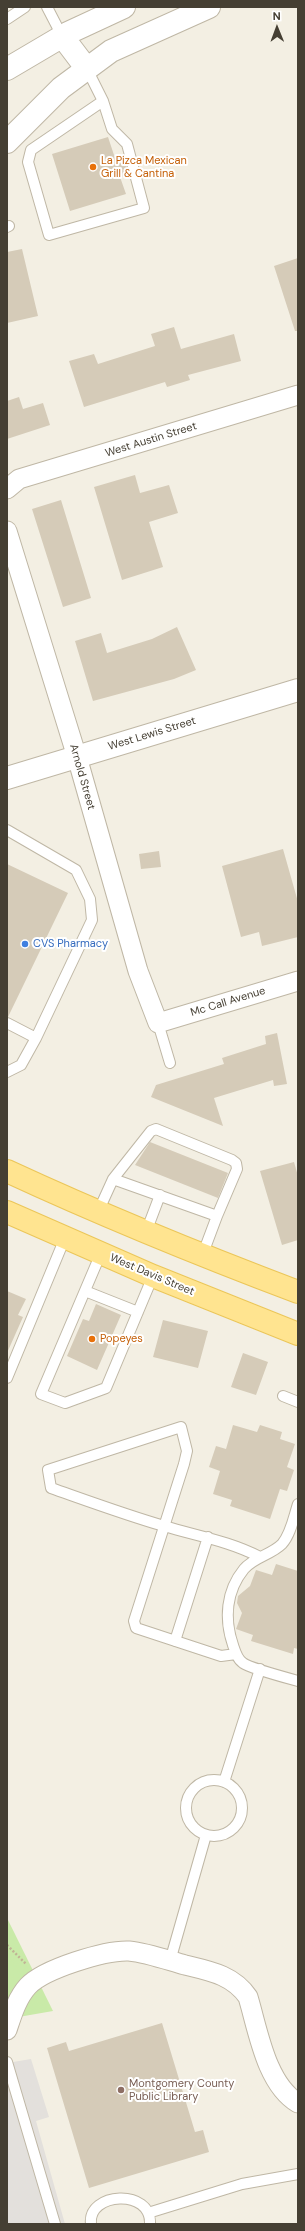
<!DOCTYPE html>
<style>
body{margin:0}
#map{position:relative;width:305px;height:2231px;overflow:hidden;background:#f3efe3;font-family:"DM Sans",sans-serif}
canvas{display:block}
.frame{position:absolute;inset:0;border:8px solid #453f33;pointer-events:none}
.north{position:absolute;left:257px;top:8px;width:40px;height:40px;-webkit-text-stroke:3px #fff;paint-order:stroke;rotate:359deg;font-size:11px;font-weight:700;line-height:16px;text-align:center;color:#453f33}
.north::after{content:'';display:block;margin:auto;width:14px;height:18px;background:#453f33;clip-path:polygon(50% 0,100% 100%,50% 72%,0 100%)}
</style>
<div id="map">
<canvas width="305" height="2231"></canvas>
<div class="frame"></div>
<div class="north">N</div>
</div>
<script>
const context = document.querySelector('canvas').getContext('2d');
context.lineJoin = 'round';
function paint(path, color) { context.fillStyle = color; context.fill(path, 'evenodd'); }
function stroke(path, color, width, dash) { context.strokeStyle = color; context.lineWidth = width; context.lineCap = dash ? 'butt' : 'round'; context.setLineDash(dash || []); context.stroke(path); }
function drawText(font, color, halo, rows, align = 'center') {
  context.font = font + ' "DM Sans",sans-serif'; context.lineWidth = 4; context.setLineDash([]); context.textBaseline = 'middle'; context.strokeStyle = halo; context.fillStyle = color; for (const [text, x, y, turn = 0] of rows) {
    context.save(); context.translate(x, y); context.rotate((+turn || 0) * Math.PI / 180); context.textAlign = isNaN(turn) ? turn : align; if (halo) context.strokeText(text, 0, 0); context.fillText(text, 0, 0); context.restore();
  }
}
paint(new Path2D(`
 M7,1918l46,93 -46,8z`), '#c9eaa8');
paint(new Path2D(`
 M31,2059l18,58 -13,4 29,103h-58v-161z`), '#e3e0dc');
paint(new Path2D(`
 M108,137l8,24 8,-3 5,17 -9,2 6,17 -56,17 -18,-57z
 M22,249l16,67 -31,7v-71z
 M298,258v73h-3l-21,-65z
 M174,327l7,22 53,-15 7,27 -53,14 2,5 -23,7 -2,-5 -81,25 -15,-46 25,-7 4,10 57,-18 -4,-12z
 M19,397l4,12 20,-6 7,22 -43,14v-38z
 M135,475l5,18 29,-8 9,28 -29,9 14,45 -41,13 -28,-93z
 M61,500l30,98 -28,9 -31,-98z
 M177,627l19,43 -22,9 -81,22 -18,-60 26,-8 6,20 45,-14z
 M283,849l15,53v35l-36,9 -3,-14 -18,5 -19,-71z
 M159,851l2,16 -20,2 -2,-15z
 M7,864l61,29 -60,124h-1z
 M277,1033l10,51 -13,2 -1,-6 -59,18 9,28 -72,-29 5,-12 68,-21 -2,-6 44,-14 -1,-8z
 M150,1142l78,31 -10,25 -83,-33z
 M294,1162l4,14v64l-16,5 -22,-74z
 M7,1291l19,8 -8,16 5,2 -16,36z
 M96,1304l25,11 -24,55 -30,-14 16,-37 6,2z
 M163,1320l45,11 -10,37 -45,-11z
 M243,1353l25,9 -12,33 -25,-8z
 M233,1425l24,7 3,-7 22,7 -2,7 15,5 -8,23 7,3 -7,21 -7,-2 -10,30 -40,-13 2,-6 -19,-6 7,-23 -11,-4 7,-21 10,3z
 M276,1564l22,7v78l-4,-1 -1,6 -42,-13 2,-6 -17,-6 6,-16 -5,-10 1,-7 12,-10 6,-16 16,5z
 M162,2023l33,109 8,-2 6,22 -120,36 -42,-140 19,-6 3,9z`), '#d5cbb8');
const service = new Path2D(`
 M47,7l15,29
 M7,19l18,-12
 M87,69l16,32 9,28 15,15 17,64 -95,27 -21,-73 3,-12 72,-49
 M7,227l2,-1
 M7,830l69,40 14,29 2,21 -56,118
 M7,1023l29,15 -15,27 -14,7
 M158,1023l12,40
 M113,1179l104,37
 M98,1212l15,-33 38,-48 5,-2 76,31 4,3 1,6 -20,47 -15,40
 M146,1232l14,-37
 M101,1253l-60,141 24,9 41,-15 47,-112
 M85,1291l53,21
 M7,1378l58,-140
 M283,1396l15,6
 M298,1504c-4,12 -7,30 -16,40 -11,11 -28,13 -38,25 -18,22 -20,50 -11,76 2,6 4,14 10,18 7,5 44,15 55,18
 M175,1641l33,-104
 M236,1654l-15,2 -85,-28 -2,-7 50,-157 3,-13 -6,-24 -133,43 3,18c37,13 75,27 113,38 33,10 65,15 96,31
 M186 1808a28 28 0 1 1 56 0a28 28 0 1 1-56 0Z
 M224,1782l36,-113
 M170,1961l36,-126
 M7,2062l48,162
 M148,2213l94,-29 56,-10
 M91,2224c-4,-32 61,-36 59,0`);
const minor = new Path2D(`
 M7,489l12,-10 279,-84
 M7,531l70,226 61,214 20,52 140,-42
 M7,2030c5,-15 10,-32 21,-44 16,-17 77,-36 101,-35 19,2 38,9 56,14 25,6 48,10 63,32 10,33 18,87 50,106`);
const tertiary = new Path2D(`
 M62,36l25,33
 M7,69l61,-36 56,-26
 M7,142l54,-54 50,-37 98,-44
 M7,778l291,-88`);
const primary = new Path2D(`
 M7,1171c95,44 193,84 291,121
 M7,1212l146,64 145,58`);
stroke(service, '#bfb7a5', 12);
stroke(minor, '#bfb7a5', 21);
stroke(tertiary, '#bfb7a5', 24);
stroke(primary, '#ebc659', 24);
stroke(new Path2D(`
 M7,1945l19,19`), '#c1b495', 2.5, [2, 2]);
stroke(service, '#fff', 10);
stroke(minor, '#fff', 19);
stroke(tertiary, '#fff', 22);
stroke(primary, '#ffe490', 22);
for (const [x, y, r, color] of [
 [93,167,4,"#e8710a"],
 [25,944,4,"#3f7fe0"],
 [92,1339,4,"#e8710a"],
 [121,2090,4,"#8d6e63"]
]) { const dot = new Path2D(); dot.arc(x, y, r, 0, 2 * Math.PI); context.fillStyle = color; context.fill(dot); stroke(dot, '#fff', 1.5); }
drawText('11px', '#c56008', '#fff', [
 ["La Pizca Mexican",101,161],
 ["Grill & Cantina",101,174],
 ["Popeyes",100,1339]
], 'left');
drawText('11px', '#453f33', '#fff', [
 ["West Austin Street",151,440,-17],
 ["West Lewis Street",152,734,-17],
 ["Arnold Street",82,777,74],
 ["Mc Call Avenue",228,1002,-17],
 ["West Davis Street",152,1275,23]
]);
drawText('11px', '#366cbe', '#fff', [
 ["CVS Pharmacy",33,944]
], 'left');
drawText('11px', '#785e54', '#fff', [
 ["Montgomery County",129,2084],
 ["Public Library",129,2097]
], 'left');
</script>
